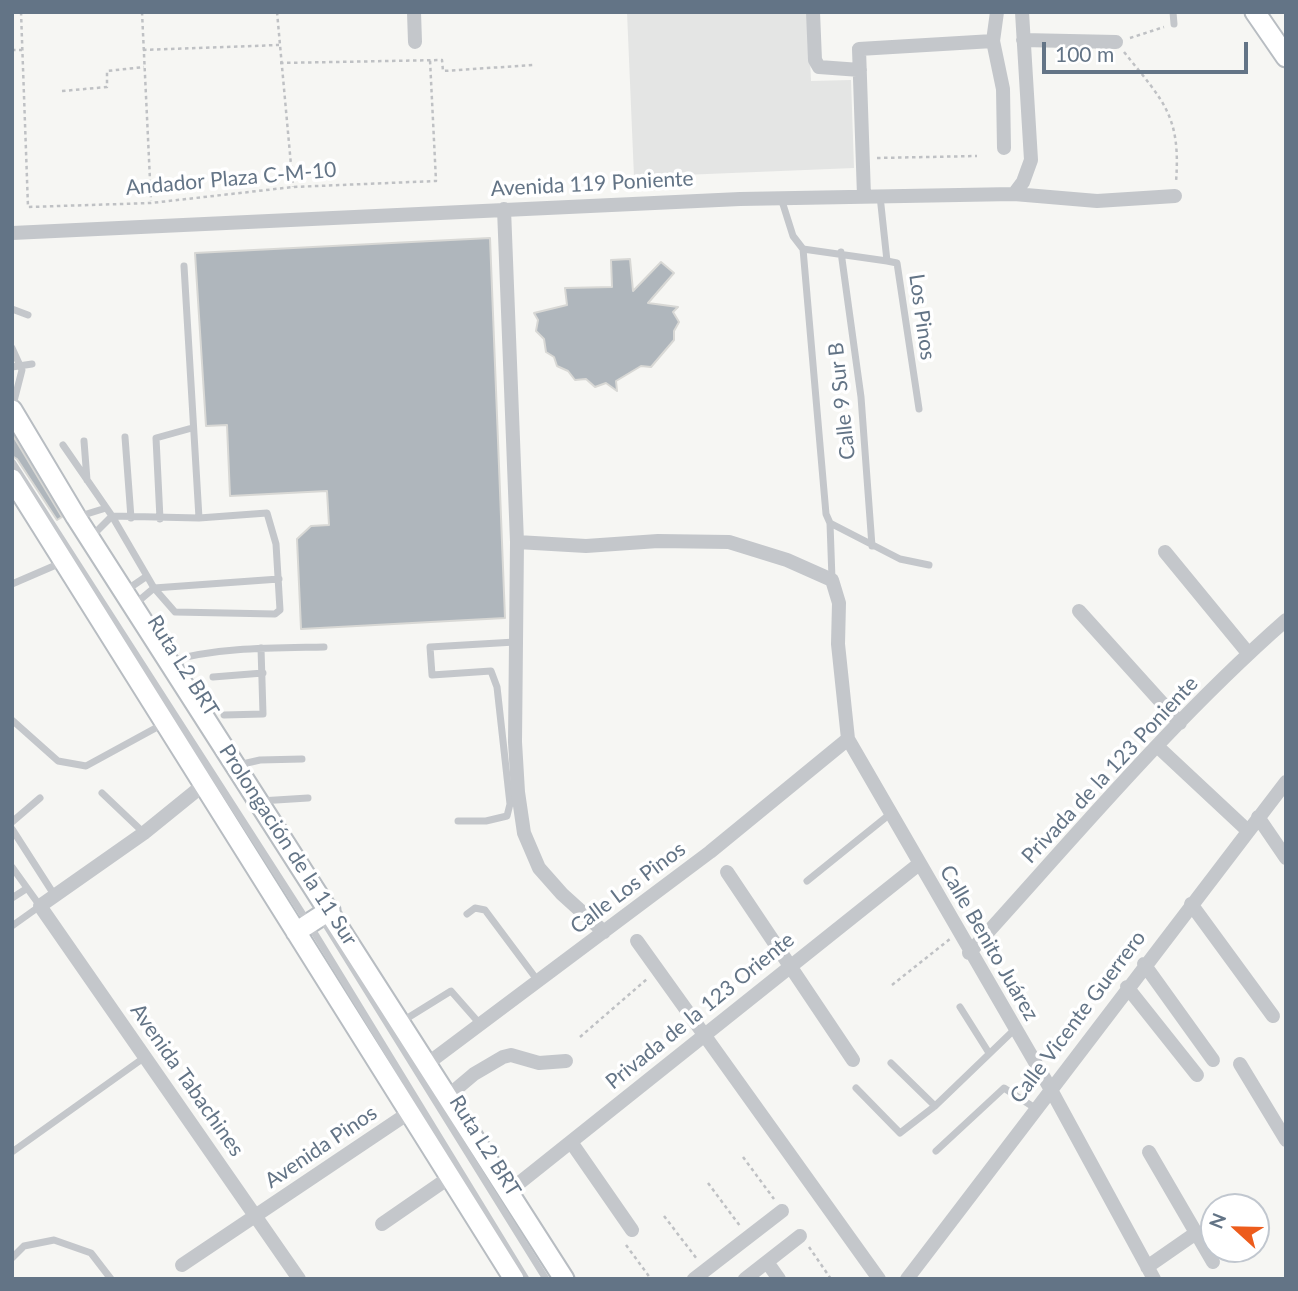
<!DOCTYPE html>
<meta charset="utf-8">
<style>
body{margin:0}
#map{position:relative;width:1298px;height:1291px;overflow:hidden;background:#f6f6f3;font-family:Lato,sans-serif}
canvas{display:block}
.frame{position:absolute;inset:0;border:14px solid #637486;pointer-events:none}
.north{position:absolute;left:1200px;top:1193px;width:70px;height:70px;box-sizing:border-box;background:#fff;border:2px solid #c1c7cf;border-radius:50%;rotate:292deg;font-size:19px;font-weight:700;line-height:28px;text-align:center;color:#637486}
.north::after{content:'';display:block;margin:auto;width:24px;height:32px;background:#ed5c1c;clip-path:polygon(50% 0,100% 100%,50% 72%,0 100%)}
.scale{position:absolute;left:1042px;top:42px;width:206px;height:32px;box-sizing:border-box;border:4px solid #637486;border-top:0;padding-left:9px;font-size:21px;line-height:24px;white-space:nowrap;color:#637486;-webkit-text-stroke:5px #fff;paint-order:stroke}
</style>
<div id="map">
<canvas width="1298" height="1291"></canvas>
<div class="frame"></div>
<div class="north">N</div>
<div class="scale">100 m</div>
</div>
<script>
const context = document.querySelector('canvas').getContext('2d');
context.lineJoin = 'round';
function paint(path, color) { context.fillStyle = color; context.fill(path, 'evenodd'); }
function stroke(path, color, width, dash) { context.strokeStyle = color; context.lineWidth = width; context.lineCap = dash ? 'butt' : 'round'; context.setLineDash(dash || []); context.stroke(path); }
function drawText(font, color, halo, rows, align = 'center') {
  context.font = font + ' Lato,sans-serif'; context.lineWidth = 7; context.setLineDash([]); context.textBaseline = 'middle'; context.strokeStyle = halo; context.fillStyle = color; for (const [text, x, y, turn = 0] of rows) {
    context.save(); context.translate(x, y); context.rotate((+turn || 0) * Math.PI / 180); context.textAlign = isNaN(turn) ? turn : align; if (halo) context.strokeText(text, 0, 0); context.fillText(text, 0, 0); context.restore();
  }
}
paint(new Path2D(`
 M627,12h181l3,69 40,-1 3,88 -220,9z`), '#e4e5e4');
const building = new Path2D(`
 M490,238l15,380 -204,11 -4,-90 14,-13 18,-1 -2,-34 -97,5 -3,-71 -21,1 -11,-173z
 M630,259l3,32 28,-29 13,11 -26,30 30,4 -5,5 6,10 -5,9v9l-23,27 -10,-1 -25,15 1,10 -11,-8 -11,4 -9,-8 -11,1 -7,-9 -11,-5 -3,-9 -8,-5 -2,-13 -8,-8 2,-11 -4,-7 33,-8 -2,-17 47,-1 -1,-27z
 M12,434l50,83 -5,3 -40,-61 -5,-3z`);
paint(building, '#afb6bc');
stroke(building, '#d8d8d5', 2);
const secondary = new Path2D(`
 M1255,12l31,45
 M12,410l64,107 488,762
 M12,479l502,800
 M296,932l34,-22`);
stroke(secondary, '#b8bdc2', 23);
stroke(new Path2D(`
 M21,12l7,195 123,-4 142,-16 143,-6 -6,-121
 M142,12l9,189
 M277,12l16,175
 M1130,38l34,-11
 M12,50h10
 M143,50l136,-5
 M1124,52c40,50 57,64 52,130
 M280,63l162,-3 1,11 90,-6
 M62,91l45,-4v-16l37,-4
 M877,158l100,-2
 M892,985l58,-46
 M580,1037l67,-58
 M743,1157l31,42
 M708,1183l32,43
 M664,1216l33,43
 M626,1245l25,34
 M809,1247l22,32`), '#bfc1c4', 2.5, [3.5, 3.5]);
stroke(new Path2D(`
 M1173,12l1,12
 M880,196l7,65 10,2 22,146
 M781,198l12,38 10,13 84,12
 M803,249l23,265 4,9 2,56
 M841,252l20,145 11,149
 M184,266l15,252
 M12,309l16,6
 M12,348l10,22 -10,39
 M12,367l20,-3
 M125,437l6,81
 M84,441l3,39
 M63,445l49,71 87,2 68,-5 9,31 4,66 -5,4 -100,-2 -21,-24 -42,-72 -20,20
 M12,462l297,462 217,355
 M77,517l29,-9
 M160,519l-4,-81 36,-10
 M830,523l70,36 29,6
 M12,584l51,-22
 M125,591l22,-15
 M135,604l19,-16 125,-9
 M170,661c50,-14 103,-13 154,-14
 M213,677l50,-4
 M224,715l39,-1 -2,-66
 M12,720l46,41 28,5 77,-42
 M238,765l22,-5 42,-1
 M102,793l42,40
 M260,801l48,-3
 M458,821h28l21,-5 3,-12 -13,-117 -6,-16 -59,4 -2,-28 85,-5
 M12,822l28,-24
 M12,829l43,67
 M12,867l28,39 -28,20
 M807,881l83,-67
 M12,898l14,-9
 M467,914l8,-6 10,2 53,71
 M321,917l225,362
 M960,1007l29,46
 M401,1022l50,-31 29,33
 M891,1063l44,43
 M856,1088l44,45 35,-27 79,-76
 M936,1151l68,-63 31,20
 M12,1152l133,-95
 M12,1258l12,-12 30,-6 37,13 20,26`), '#c4c7cb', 7);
stroke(new Path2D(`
 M414,12l1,30
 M813,12l2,48 4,7 41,3
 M997,12l-4,29 10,48 1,59
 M1023,40l93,2
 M1014,194l9,-12 8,-22 -9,-148
 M864,196l-5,-147 134,-8
 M504,209l13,333 -2,200 3,50 6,41 15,35 23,26 42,38
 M12,233l728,-34 274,-5 83,7 78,-5
 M517,542l69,4 72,-5 71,1 58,18 45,20 7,23 -1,41 10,95 202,349 104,191
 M1165,552l83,101
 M1079,611l101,112
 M1157,746l91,85
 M202,786l-58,47 -104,73 259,373
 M1258,817l28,41
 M727,872l126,188
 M1191,904l82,112
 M637,941l242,338
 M969,953c103,-113 202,-232 317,-333
 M1144,964l69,96
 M1127,987l70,88
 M427,1064l283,-212 138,-113
 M1240,1064l46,76
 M448,1096l26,-22 29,-17 8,-2 28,8 27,-2
 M571,1142l61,88
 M1149,1152l64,110
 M508,1192l411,-328
 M382,1224l68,-47
 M767,1262l12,17
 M182,1265l228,-153
 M1147,1267l49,-34
 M694,1279l88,-68
 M745,1279l55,-43
 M907,1279l379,-497`), '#c4c7cb', 14);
stroke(secondary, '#fff', 19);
drawText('21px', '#637486', '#fff', [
 ["Andador Plaza C-M-10",231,179,-5],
 ["Avenida 119 Poniente",592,184,-3],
 ["Los Pinos",922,317,82],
 ["Calle 9 Sur B",842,401,-96],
 ["Ruta L2 BRT",183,666,58],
 ["Privada de la 123 Poniente",1110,770,-47],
 ["Prolongación de la 11 Sur",288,845,57],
 ["Calle Los Pinos",628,888,-37],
 ["Calle Benito Juárez",989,943,60],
 ["Privada de la 123 Oriente",700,1011,-39],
 ["Calle Vicente Guerrero",1078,1017,-53],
 ["Avenida Tabachines",187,1080,55],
 ["Ruta L2 BRT",485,1146,58],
 ["Avenida Pinos",321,1147,-34]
]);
</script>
